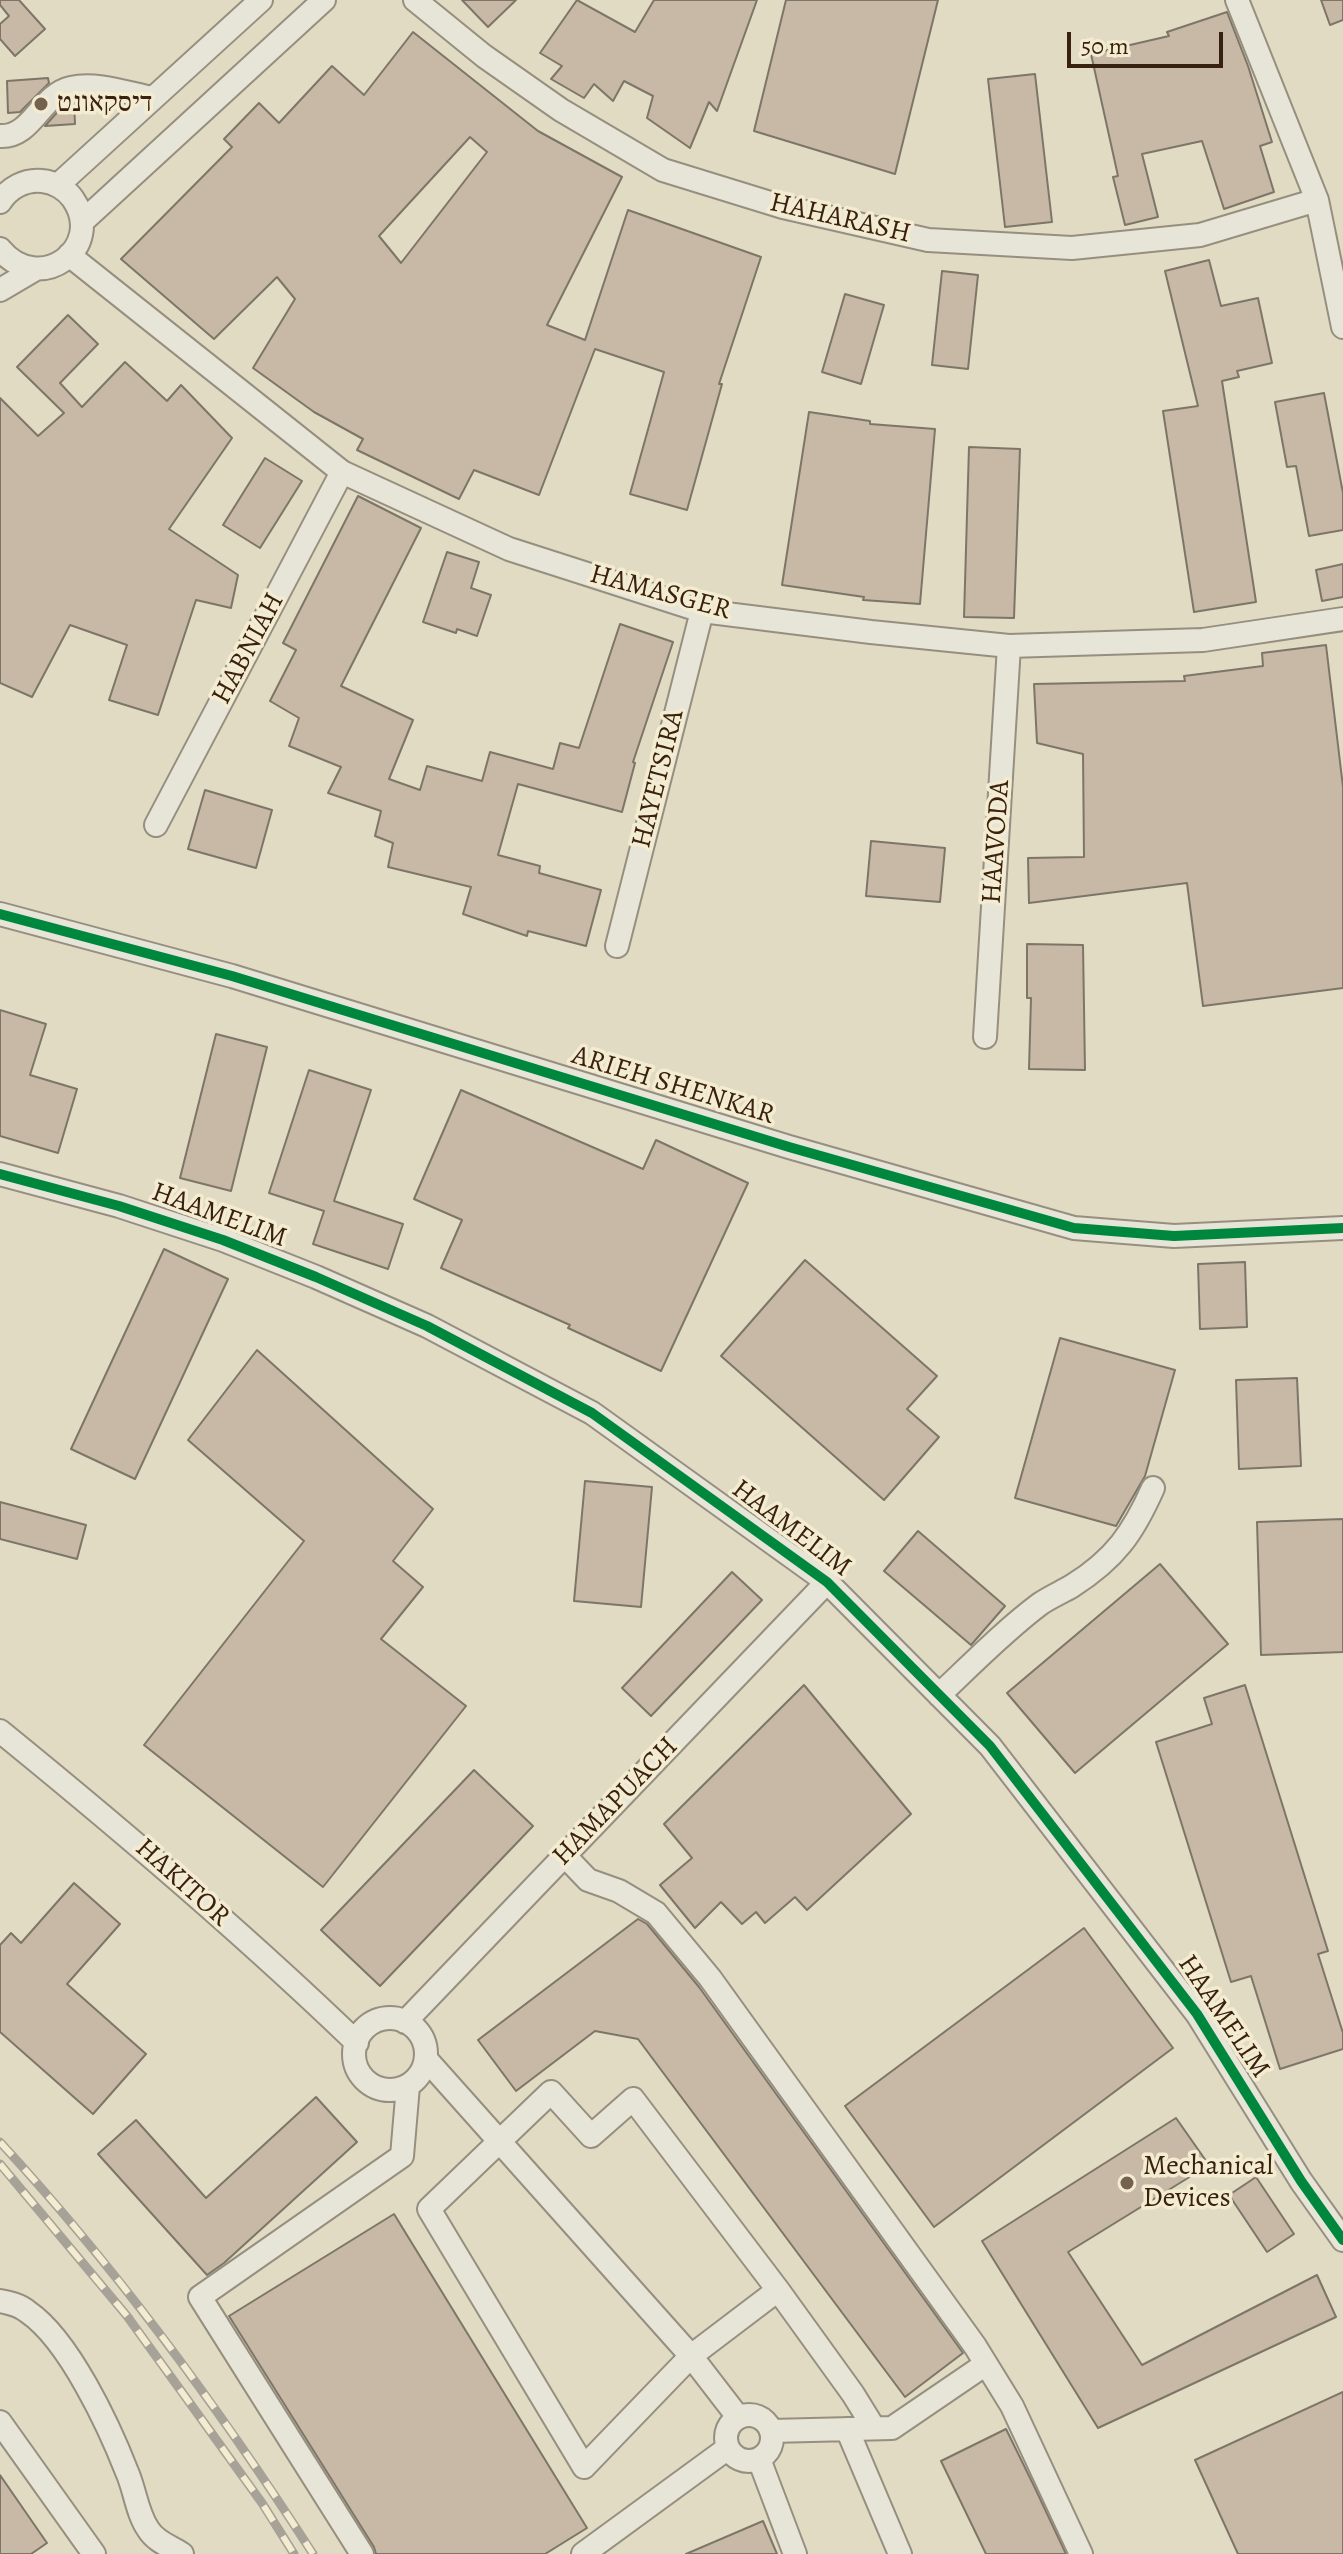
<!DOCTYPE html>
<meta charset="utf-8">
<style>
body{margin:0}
#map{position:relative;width:1343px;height:2554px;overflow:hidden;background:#e1dbc3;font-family:Alegreya,serif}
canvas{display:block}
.scale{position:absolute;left:1067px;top:32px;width:156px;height:36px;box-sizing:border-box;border:4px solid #392111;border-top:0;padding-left:10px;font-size:24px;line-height:28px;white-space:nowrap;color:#392111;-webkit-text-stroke:6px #f4ecd0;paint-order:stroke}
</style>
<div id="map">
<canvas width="1343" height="2554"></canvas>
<div class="scale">50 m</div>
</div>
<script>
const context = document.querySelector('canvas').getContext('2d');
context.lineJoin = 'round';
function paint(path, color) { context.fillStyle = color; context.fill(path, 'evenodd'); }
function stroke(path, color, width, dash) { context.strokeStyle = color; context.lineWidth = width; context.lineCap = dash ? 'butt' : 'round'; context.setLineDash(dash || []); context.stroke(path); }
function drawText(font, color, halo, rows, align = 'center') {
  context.font = font + ' Alegreya,"Frank Ruhl Libre",serif'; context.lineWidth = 7; context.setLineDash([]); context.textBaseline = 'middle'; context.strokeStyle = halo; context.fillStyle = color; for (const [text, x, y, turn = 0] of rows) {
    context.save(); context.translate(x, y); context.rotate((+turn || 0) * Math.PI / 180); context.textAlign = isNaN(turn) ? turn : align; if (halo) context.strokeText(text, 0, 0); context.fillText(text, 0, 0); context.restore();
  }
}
const building = new Path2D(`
 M0,0h19l26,29 -30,27 -15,-17v-15l9,-8 -9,-11z
 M462,0h54l-28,27z
 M577,0l58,32 19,-32h103l-40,111 -8,-9 -19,46 -43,-30 6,-22 -29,-15 -11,20 -19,-17 -10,14 -33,-19 11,-13 -22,-13z
 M786,0h152l-43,174 -141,-43z
 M1321,0h22v20l-13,5z
 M1227,12l21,54 24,76 -12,4 14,46 -50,17 -22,-68 -60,13 16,63 -33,8 -12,-48 5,-1 -27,-122 78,-18 -2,-4z
 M413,32l125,99 84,46 -75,148 38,15 43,-130 133,47 -42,127h3l-35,126 -57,-16 34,-122 -69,-23 -56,146 -65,-25 -15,29 -102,-49 6,-11 -49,-27 -61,-44 42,-69 -18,-22 -63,62 -93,-80 111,-112 -8,-8 35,-36 20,20 53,-57 32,29zM470,137l17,15 -86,111 -22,-27z
 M1035,74l17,148 -47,5 -17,-148z
 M48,78l1,5 -29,29 -12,1 -1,-32z
 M74,102l1,22 -30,2 15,-17z
 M1209,260l12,46 37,-8 14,65 -35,8 2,6 -17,4 34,221 -62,10 -31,-201 35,-5 -33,-135z
 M942,271l36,4 -10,94 -36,-4z
 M845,294l39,11 -23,79 -39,-12z
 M68,315l30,29 -38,39 22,24 43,-45 42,39 14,-16 51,53 -63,91 69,46 -7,33 -35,-8 -38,115 -49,-15 18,-55 -57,-20 -38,72 -32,-14v-285l38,38 26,-23 -47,-46z
 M1324,393l19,100v37l-34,6 -13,-70 -9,1 -12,-65z
 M809,412l61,9v3l65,5 -15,175 -57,-4 1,-3 -82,-12z
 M969,447l51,2 -6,169 -50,-1z
 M265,458l37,23 -42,67 -37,-23z
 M358,496l63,32 -80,158 72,34 -24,59 31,11 7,-24 55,15 8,-29 63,17 7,-26 19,5 41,-124 53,18 -40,120 2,1 -13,49 -104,-28 -20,71 42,11 -1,7 62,17 -15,56 -58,-15 -1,5 -64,-22 8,-27 -83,-20 5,-24 -18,-7 6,-25 -53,-18 13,-26 -52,-21 10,-28 -29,-17 26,-51 -13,-7z
 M447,552l32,10 -8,26 20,7 -14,41 -20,-7 -1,4 -33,-11z
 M1343,564v33l-21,4 -6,-31z
 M1326,645l17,142v201l-140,18 -16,-123 -158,20 -1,-45 56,-1 -1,-103 -46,-11 -3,-59 151,-3 -1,-5 79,-10 -1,-13z
 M205,790l67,20 -16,58 -68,-19z
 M871,841l74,7 -5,54 -74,-6z
 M1027,944l56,1 2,125 -56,-1 2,-71h-4z
 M0,1010l46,14 -16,51 47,14 -19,64 -58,-17z
 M216,1034l51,13 -36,144 -51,-13z
 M309,1070l62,20 -37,111 69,23 -15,45 -75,-25 11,-33 -55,-18z
 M461,1090l182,79 13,-29 92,43 -87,188 -93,-43 2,-3 -129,-57 21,-48 -48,-21z
 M164,1249l64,30 -93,200 -64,-30z
 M805,1260l132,116 -30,33 32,28 -55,63 -163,-144z
 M1245,1262l2,65 -47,2 -2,-65z
 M1060,1338l115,32 -30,106 -29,50 -101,-28z
 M257,1350l176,159 -40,52 30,26 -42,52 85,67 -143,181 -179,-142 160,-204 -116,-101z
 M1297,1378l4,88 -62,3 -3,-89z
 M585,1481l67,6 -11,120 -67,-6z
 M0,1502l86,23 -9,34 -77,-20z
 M1343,1519v133l-82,3 -4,-133z
 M918,1531l87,75 -34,39 -87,-74z
 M1160,1564l68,80 -153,129 -68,-80z
 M732,1572l30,28 -111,116 -29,-28z
 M804,1685l107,129 -104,96 -12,-13 -30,26 -9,-11 -14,12 -21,-22 -26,26 -35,-43 32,-27 -28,-34z
 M1245,1685l83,266 -10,3 25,79v16l-63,20 -29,-93 -20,6 -75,-240 56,-18 -8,-26z
 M474,1770l59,56 -153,160 -59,-56z
 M74,1883l46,41 -53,60 79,70 -53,60 -93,-82v-87l11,-12 10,10z
 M638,1919l9,5 52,63 264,366 -58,44 -267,-358 -43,-8 -79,60 -38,-51z
 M1084,1928l89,120 -239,179 -89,-121z
 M316,2097l41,45 -133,121 -17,12 -109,-121 38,-34 70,78z
 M1176,2118l33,47 -141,87 74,113 175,-90 19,42 -238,111 -116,-187z
 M1256,2177l38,57 -27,18 -38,-57z
 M394,2214l193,314 -42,26h-169l-2,-7 -145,-231z
 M1343,2392v162h-105l-43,-94z
 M1006,2429l28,57 32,68h-80l-45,-93z
 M0,2475l47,68 -16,11h-31z
 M763,2521l14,33h-91z`);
paint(building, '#c8b8a6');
stroke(building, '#7d7668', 2);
const minor = new Path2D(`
 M415,0l69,56 77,54 102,60 120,37 145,33 144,8 128,-13 117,-35
 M1237,0l80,200 26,127
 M0,136c32,2 40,-41 71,-48 25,-6 56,5 81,10
 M58,185l203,-185
 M0,202c9,-14 25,-23 42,-21 12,1 24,8 31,18 33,48 -33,98 -73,50
 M82,222l242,-222
 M69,255l273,217 167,77 193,62 169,21 138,14 194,-6 140,-21
 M0,290l34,-20
 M156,825l186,-353
 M0,914l232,62 557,171 285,81 100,8 169,-8
 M617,946l85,-335
 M985,1037l24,-391
 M0,1174l119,32 104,34 93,37 111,49 165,87 235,169 163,164 207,268 104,167 42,59
 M939,1695c33,-31 65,-64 101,-91 10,-7 22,-12 32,-18 43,-27 61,-53 81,-98
 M0,1731c123,100 243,202 357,312
 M565,1856l23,24 31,11 37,22 54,65 265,368 37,60 69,148
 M354 2054a36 36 0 1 1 72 0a36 36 0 1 1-72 0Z
 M405,2022l422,-440
 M426,2059l265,297 47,61
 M778,2290l-145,-191 -42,37 -40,-44 -122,117 155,258 107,-111 87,-66 75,104 21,34
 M0,2301c10,2 20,4 28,11 41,28 81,114 99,160 8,18 10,41 21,57 8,13 22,17 34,25
 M726 2438a23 23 0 1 1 46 0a23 23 0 1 1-46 0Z
 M0,2422l94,132
 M847,2429l53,125
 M771,2431l121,-3 94,-64
 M759,2459l36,95
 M362,2554l-162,-257 202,-141 6,-70
 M583,2554l145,-106`);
stroke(minor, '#968f7f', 26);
stroke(minor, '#e7e4d8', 22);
const rail = new Path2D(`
 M0,2142c117,127 220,267 313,412
 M0,2164l127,152 135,187 32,51`);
stroke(rail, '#a7a298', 9);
stroke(rail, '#f4ecd0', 6, [18]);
stroke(new Path2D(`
 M0,914l232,62 557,171 285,81 100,8 169,-8
 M0,1174l119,32 104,34 93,37 111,49 165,87 235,169 163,164 207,268 104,167 42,59`), '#00873e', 10);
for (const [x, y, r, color] of [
 [41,104,8,"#74624f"],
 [1127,2183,8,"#74624f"]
]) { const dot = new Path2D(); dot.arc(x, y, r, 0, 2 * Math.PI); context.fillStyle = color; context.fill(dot); stroke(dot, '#f4ecd0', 3); }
drawText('28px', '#392111', '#f4ecd0', [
 ["דיסקאונט",57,104],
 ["Mechanical",1143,2167],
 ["Devices",1143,2199]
], 'left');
drawText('28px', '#392111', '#f4ecd0', [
 ["HAHARASH",840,219,13],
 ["HAMASGER",660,593,15],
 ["HABNIAH",249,649,-62],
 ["HAYETSIRA",659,779,-76],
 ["HAAVODA",997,842,-86],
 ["ARIEH SHENKAR",673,1086,17],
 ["HAAMELIM",219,1216,20],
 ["HAAMELIM",791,1529,37],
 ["HAMAPUACH",616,1802,-46],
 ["HAKITOR",182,1883,42],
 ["HAAMELIM",1223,2017,56]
]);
</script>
